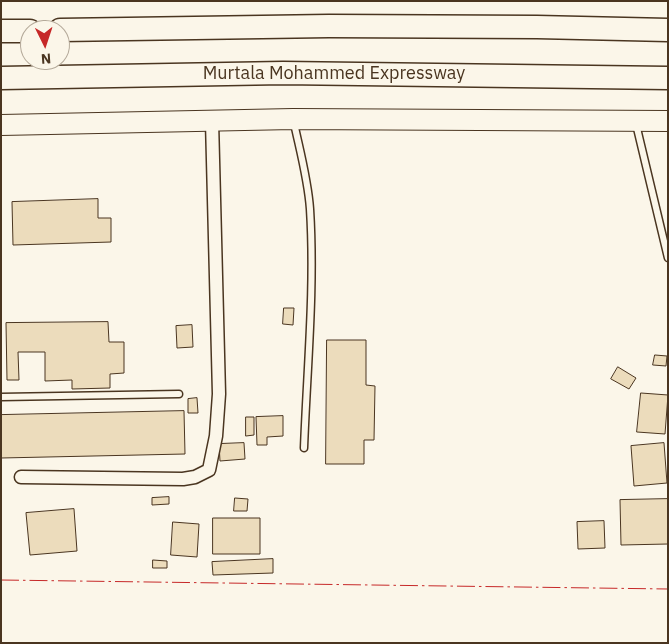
<!DOCTYPE html>
<style>
body{margin:0}
#map{position:relative;width:669px;height:644px;overflow:hidden;background:#fbf6e9;font-family:"IBM Plex Sans",sans-serif}
canvas{display:block}
.frame{position:absolute;inset:0;border:2px solid #4a3520;pointer-events:none}
.north{position:absolute;left:20px;top:20px;width:50px;height:50px;box-sizing:border-box;background:#fbf6e9;border:1px solid #b4a999;border-radius:50%;rotate:176deg;font-size:14px;font-weight:700;line-height:20px;text-align:center;color:#4a3520}
.north::after{content:'';display:block;margin:auto;width:18px;height:22px;background:#c62828;clip-path:polygon(50% 0,100% 100%,50% 72%,0 100%)}
</style>
<div id="map">
<canvas width="669" height="644"></canvas>
<div class="frame"></div>
<div class="north">N</div>
</div>
<script>
const context = document.querySelector('canvas').getContext('2d');
context.lineJoin = 'round';
function paint(path, color) { context.fillStyle = color; context.fill(path, 'evenodd'); }
function stroke(path, color, width, dash) { context.strokeStyle = color; context.lineWidth = width; context.lineCap = dash ? 'butt' : 'round'; context.setLineDash(dash || []); context.stroke(path); }
function drawText(font, color, halo, rows, align = 'center') {
  context.font = font + ' "IBM Plex Sans",sans-serif'; context.lineWidth = 4; context.setLineDash([]); context.textBaseline = 'middle'; context.strokeStyle = halo; context.fillStyle = color; for (const [text, x, y, turn = 0] of rows) {
    context.save(); context.translate(x, y); context.rotate((+turn || 0) * Math.PI / 180); context.textAlign = isNaN(turn) ? turn : align; if (halo) context.strokeText(text, 0, 0); context.fillText(text, 0, 0); context.restore();
  }
}
const building = new Path2D(`
 M98,199v19h13v24l-98,3 -1,-43z
 M284,308h10l-1,17 -10,-1z
 M108,322l1,20h15v31l-14,1v14l-38,1v-9l-27,1v-29h-27l1,28h-12l-1,-57z
 M192,325l1,22 -16,1 -1,-22z
 M327,340h39v45l9,1 -1,54h-10v24h-38z
 M655,355l12,1 -1,10 -13,-1z
 M618,367l18,11 -7,11 -18,-10z
 M641,393l27,2 -3,39 -28,-2z
 M197,398l1,15h-10v-14z
 M184,411l1,43 -184,4v-43z
 M283,416v20l-16,1v8h-10l-1,-28z
 M246,417h8v18l-8,1z
 M244,443l1,16 -25,2 -1,-17z
 M664,443l3,40 -33,3 -3,-40z
 M169,497v7l-17,1v-7z
 M235,498l13,1 -1,12h-13z
 M668,499v45l-47,1 -1,-45z
 M74,509l3,42 -47,4 -4,-42z
 M213,518h47v36h-47z
 M604,521l1,27 -27,1 -1,-27z
 M173,522l26,2 -2,33 -26,-2z
 M273,559v14l-60,2 -1,-13z
 M153,560l14,1v7h-14z`);
paint(building, '#ecdcbc');
stroke(building, '#4a3520', 1);
const service = new Path2D(`
 M294,123c6,28 14,57 16,86 5,79 -3,159 -6,239
 M636,124l32,134
 M1,397l178,-3`);
const minor = new Path2D(`
 M21,477l162,2 12,-2 14,-7 7,-34 3,-42 -7,-273`);
const trunk = new Path2D(`
 M1,125l292,-6 375,2`);
const motorway = new Path2D(`
 M60,30l269,-4 208,1 131,3
 M1,31h29
 M1,78l282,-5 385,5`);
stroke(service, '#4a3520', 9);
stroke(minor, '#4a3520', 15);
stroke(trunk, '#4a3520', 22);
stroke(motorway, '#4a3520', 25);
stroke(service, '#fbf6e9', 6);
stroke(minor, '#fbf6e9', 12);
stroke(trunk, '#fbf6e9', 20);
stroke(motorway, '#fbf6e9', 22);
stroke(new Path2D(`
 M1,580l667,9`), '#c62828', 1, [18, 4, 2.5, 4]);
drawText('18px', '#4a3520', '#fbf6e9', [
 ["Murtala Mohammed Expressway",334,74]
]);
</script>
